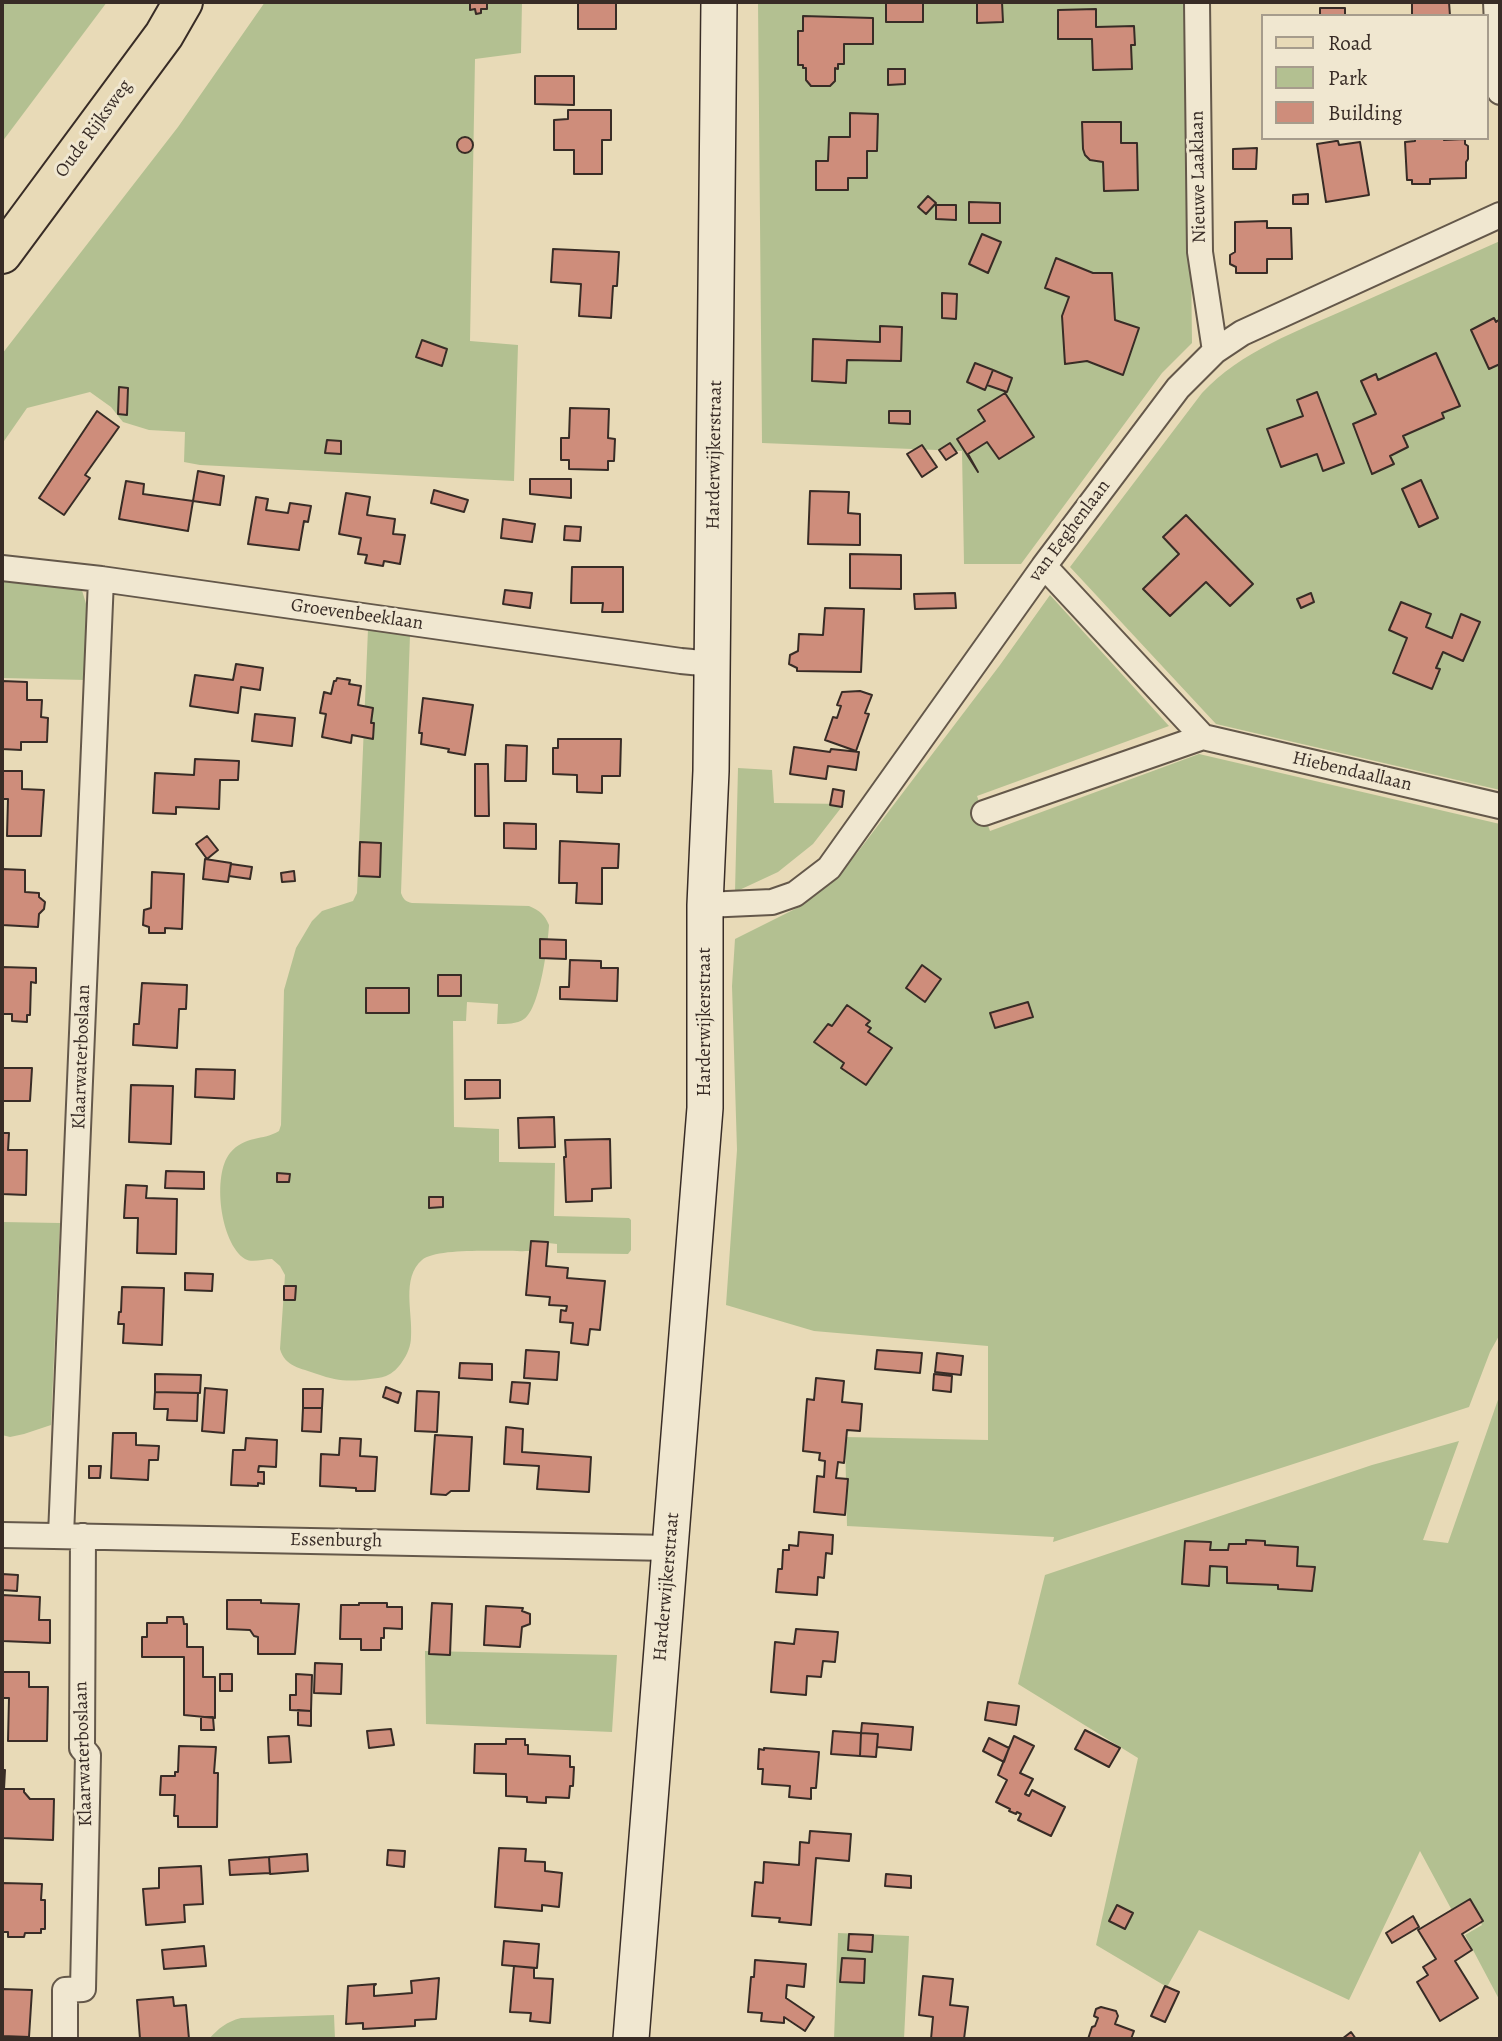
<!DOCTYPE html>
<style>
body{margin:0}
#map{position:relative;width:1502px;height:2041px;overflow:hidden;background:#e8dab7;font-family:Alegreya,serif}
canvas{display:block}
.frame{position:absolute;inset:0;border:4px solid #382c26;pointer-events:none}
.legend{position:absolute;left:1261px;top:14px;width:228px;height:126px;box-sizing:border-box;background:#f0e7d0;border:2px solid #a69c8c;margin:0;padding:9px 12px;list-style:none;font-size:21px;color:#382c26}
.legend li{display:flex;align-items:center;gap:14px;height:35px}
.legend b{width:35px;border:2px solid #a69c8c}
</style>
<div id="map">
<canvas width="1502" height="2041"></canvas>
<div class="frame"></div>
<ul class="legend">
<li><b style="height:9px;background:#e8dab7"></b>Road</li>
<li><b style="height:19px;background:#b3c091"></b>Park</li>
<li><b style="height:19px;background:#ce8d7b"></b>Building</li>
</ul>
</div>
<script>
const context = document.querySelector('canvas').getContext('2d');
context.lineJoin = 'round';
function paint(path, color) { context.fillStyle = color; context.fill(path, 'evenodd'); }
function stroke(path, color, width, dash) { context.strokeStyle = color; context.lineWidth = width; context.lineCap = dash ? 'butt' : 'round'; context.setLineDash(dash || []); context.stroke(path); }
function drawText(font, color, halo, rows, align = 'center') {
  context.font = font + ' Alegreya,serif'; context.lineWidth = 6; context.setLineDash([]); context.textBaseline = 'middle'; context.strokeStyle = halo; context.fillStyle = color; for (const [text, x, y, turn = 0] of rows) {
    context.save(); context.translate(x, y); context.rotate((+turn || 0) * Math.PI / 180); context.textAlign = isNaN(turn) ? turn : align; if (halo) context.strokeText(text, 0, 0); context.fillText(text, 0, 0); context.restore();
  }
}
paint(new Path2D(`
 M2,2h105l-105,140z
 M265,2h257l-1,51 -46,6 -5,282 48,4 -4,136 -314,-16 -16,-3 1,-30 -36,-2 -26,-8 -12,-15 -21,-15 -63,16 -25,36v-90l176,-227z
 M758,2h430l4,341 -30,30 -141,191h-57l-2,-113 -200,-8z
 M1500,241v549l-284,-66 -146,-157 132,-174c39,-42 96,-62 147,-85 50,-22 101,-45 151,-67z
 M2,579l79,8 6,20 -1,73 -84,-2z
 M1050,595l119,131 -192,70 13,35 209,-77 301,70v510l-10,18 -21,55 -416,135 1,-5 -207,-11 -2,-89 143,3v-94l-174,-15 -88,-26 11,-155 -5,-164 3,-47 64,-32 30,-23 28,-31 143,-188z
 M368,629l42,6 -9,258c2,6 5,9 11,10l117,3c11,5 15,8 20,19 -1,19 -9,84 -25,94 -7,5 -18,5 -27,5l1,-20 -31,-2 -1,19h-13l1,106 45,2v33l56,1 -1,53 75,2 2,2v30l-3,4 -71,-1v-9l-27,-3 -1,10c-22,1 -92,-4 -107,9 -21,18 -9,53 -11,77 0,9 -4,18 -9,25 -4,6 -9,11 -16,14 -5,2 -11,2 -16,3 -20,3 -34,2 -53,-5 -16,-6 -32,-7 -37,-25l5,-74 -5,-9 -8,-7c-9,0 -20,4 -27,0 -25,-16 -33,-84 -15,-106 15,-18 33,-12 49,-22l2,-6 3,-135 12,-42 16,-27 10,-10 31,-10 4,-8z
 M738,768l34,2 2,33 70,1 -31,40 -35,28 -43,20z
 M2,1222l58,1 -9,202 -27,9 -14,3 -8,-2z
 M1500,1394v607l-35,-66 17,-10 -10,-18 -17,9 -35,-65 -71,149 -150,-70 -32,57 -71,-42 42,-187 -120,-74 27,-109 327,-110 87,-24 -36,99 25,3z
 M425,1651l192,4 -5,77 -186,-8z
 M838,1933l71,3 -5,103h-70z
 M334,2015l1,24h-126c10,-11 17,-17 32,-21z`), '#b3c091');
const building = new Path2D(`
 M470,2h17v7h-6v4l-5,1 -1,-5 -5,1z
 M578,2h38v27h-38z
 M886,2l37,1v19h-37z
 M977,2h25l1,20 -26,1z
 M1412,2h37l1,14h-38z
 M1320,8h25v8h-25z
 M1096,9v18l38,-1 1,19h-4l1,24 -39,1 -1,-31h-34v-29z
 M803,16l70,2v26h-29v20h-6v5l-3,-1v13l-5,5h-19l-5,-6v-12h-3v-3h-5v-34h5z
 M888,69h17v15l-17,1z
 M535,76h39v29l-39,-1z
 M568,110h43v30h-9v34h-28v-24h-20v-30l14,-1z
 M850,113l28,1 -1,37h-10v27h-19v12h-32v-29h12l1,-24h21z
 M1082,122h39v21h16l1,47 -34,1 -1,-29 -13,-2 -5,-5 -2,-6z
 M457 145a8 8 0 1 1 16 0a8 8 0 1 1-16 0Z
 M1415,138h28l1,2 21,-1v5l3,2v13l-2,3v16l-36,1v5h-18v-4h-5l-2,-38 10,-1z
 M1336,141h2l1,4 21,-3 9,53 -43,7 -9,-58z
 M1257,148l-1,21h-23v-20z
 M1308,194v10h-15v-9z
 M928,196l8,7 -10,11 -8,-7z
 M969,202l31,1v20h-31z
 M936,205h20v15l-20,-1z
 M1267,221v7h24l1,31h-25v14h-31v-6l-6,-3v-9l5,-3v-30z
 M982,234l19,8 -13,31 -19,-9z
 M553,249l66,3 -2,34h-4l-2,32 -32,-2 2,-32 -30,-2z
 M1056,258l37,15h19l3,47 24,8 -16,47 -36,-14 -22,3 -3,-48 7,-19 -24,-9z
 M942,293l15,1 -1,25 -14,-1z
 M1494,318l2,4 4,-3v45l-11,5 -18,-39z
 M880,326l22,1 -1,34 -54,-1 -1,23 -34,-2 1,-42 67,3z
 M422,340l25,9 -5,17 -26,-9z
 M1436,353l24,53 -18,7 2,5 -41,18 5,11 -18,9 4,8 -22,10 -19,-50 23,-10 -15,-33 15,-7 2,6z
 M975,363l18,7 -8,20 -18,-8z
 M993,370l19,8 -5,14 -20,-7z
 M119,387l9,1 -1,27 -9,-1z
 M1317,392l27,71 -21,8 -6,-17 -36,13 -14,-38 36,-13 -6,-16z
 M1005,393l29,44 -35,22 -12,-17 -19,12 10,18 -21,-33 28,-18 -7,-11z
 M570,408l39,1 -1,29 7,1 -1,22h-6v9l-39,-1v-9h-8v-22h8z
 M97,411l22,16 -34,48 5,3 -26,37 -25,-17z
 M889,411h21v13l-21,-1z
 M327,440l14,1v13l-16,-1z
 M950,443l7,10 -11,7 -7,-10z
 M922,445l15,22 -15,10 -15,-23z
 M198,471l26,5 -4,29 -27,-4z
 M530,479h41v19l-41,-4z
 M1421,480l17,38 -19,9 -17,-38z
 M126,481l18,3 -1,10 50,7 -5,30 -69,-12z
 M434,490l34,10 -4,12 -33,-9z
 M810,491l39,1 -1,21 12,1v31l-52,-1z
 M346,493l24,4 -3,18 28,4 -2,15 12,1 -5,29 -16,-3 -1,5 -18,-3 2,-8 -9,-1 3,-16 -22,-4z
 M256,497l12,2 -2,11 22,3 2,-10 21,3 -3,16 -4,-1 -5,29 -51,-6z
 M1186,515l67,69 -23,22 -24,-24 -36,34 -27,-27 36,-35 -16,-17z
 M503,519l32,5 -3,18 -31,-4z
 M565,526l16,1 -1,14 -16,-1z
 M850,554l51,1v34l-51,-1z
 M572,567h51v45h-21l1,-9h-32z
 M505,590l27,3 -2,15 -27,-4z
 M955,593l1,15 -41,1 -1,-15z
 M1311,593l3,9 -13,6 -4,-9z
 M1401,602l30,12 -5,13 26,11 9,-24 19,8 -17,39 -20,-9 -7,16 4,1 -8,20 -39,-16 14,-35 -18,-8z
 M825,608l39,1 -3,63 -64,-1v-3l-8,-4 1,-9 8,-4 1,-17 24,1z
 M236,664l27,4 -3,22 -19,-3 -3,26 -48,-7 5,-31 38,5z
 M337,678l13,2 -1,4 12,2 -3,19 15,3 -2,15h3l-1,16 -21,-4 -1,8 -29,-6 4,-23 -6,-1 4,-21 7,2 3,-13h2z
 M2,681l25,1v18h15l-1,17 7,1 -1,24h-26v8l-19,-1z
 M860,691l12,4 -7,18 4,1 -13,37 -31,-11 8,-23 4,1 4,-12 -4,-1 5,-13z
 M423,698l50,7 -8,50 -17,-3 1,-3 -28,-5 1,-11h-3z
 M255,714l40,4 -3,28 -40,-5z
 M558,739h63l-1,37h-18v17l-25,-1v-17l-24,-1v-26h5z
 M506,745l21,1 -1,35h-21z
 M794,747l36,5 1,-3 28,3 -3,18 -28,-4 -2,13 -36,-5z
 M195,759l44,2 -1,19h-18l-1,29 -43,-2v7l-23,-1 2,-40 39,2z
 M475,764h13l1,52h-14z
 M2,771h20v18l22,1 -3,46h-34l1,-37h-6z
 M833,789l11,2 -2,16 -12,-2z
 M504,823l32,1v25l-32,-1z
 M207,836l11,14 -11,9 -11,-15z
 M560,841l59,3 -1,24h-16v36l-26,-1 1,-20h-18z
 M360,842l21,1 -1,34 -21,-1z
 M205,859l26,4 -3,19 -25,-3z
 M231,864l21,3 -2,12 -21,-3z
 M2,869l23,1v22l14,1v4l6,5 -1,7 -5,5 -1,13 -36,-2z
 M294,871l1,10 -13,1 -1,-9z
 M152,872l32,2 -2,55 -17,-1v5h-16v-6l-6,-2 1,-15 7,-2z
 M540,939l26,1v19l-26,-1z
 M570,960l31,1v7h17l-1,33 -57,-2v-12h9z
 M922,965l19,14 -16,23 -19,-14z
 M2,967l34,1v15l-5,-1 -1,33h-3v7l-15,-1v-7h-10z
 M438,975h23v21h-23z
 M142,983l45,2 -1,24h-7l-2,39 -44,-3 1,-21h5z
 M366,988h43v25h-43z
 M1028,1002l5,15 -38,11 -5,-15z
 M847,1005l23,16 -4,4 5,3 -3,4 24,16 -26,37 -25,-17 3,-5 -30,-21 14,-18 4,2z
 M2,1068h30l-2,33h-28z
 M196,1069l39,1 -1,29 -39,-2z
 M465,1080h35v18l-35,1z
 M131,1085l42,1 -2,58 -42,-2z
 M554,1117l1,30 -36,1 -1,-30z
 M2,1133h7l-1,17h19l-1,45 -24,-1z
 M610,1139l1,49 -19,1v12l-26,1 -2,-45h2l-1,-17z
 M166,1171l38,1v17l-39,-1z
 M277,1173l13,1 -1,8h-12z
 M126,1185l21,1 -1,12 31,1 -1,55 -39,-1 1,-35h-14z
 M429,1197h14v10l-14,1z
 M531,1241l17,1 -2,24 22,2 -1,10 38,3 -5,49 -10,-1 -2,16 -17,-2 2,-20 -13,-1 1,-12 5,1 1,-5 -18,-1 1,-8 -24,-2z
 M185,1273l28,1 -1,17 -27,-1z
 M284,1286h12l-1,14h-11z
 M122,1287l42,1 -2,57 -39,-2 1,-19h-6l1,-12h2z
 M526,1350l33,2 -2,28 -33,-2z
 M877,1350l45,3 -2,20 -45,-4z
 M937,1353l26,3 -2,19 -26,-3z
 M460,1363l32,1v16l-33,-2z
 M155,1374l46,1 -1,18 -45,-1z
 M934,1374l18,2 -1,16 -18,-2z
 M816,1378l28,3 -2,21 20,2 -2,27 -13,-1 -3,33 -6,-1 -2,16 12,1 -3,36 -31,-3 3,-36 7,1 1,-16 -6,-1 1,-7 -17,-2 4,-52 7,1z
 M512,1382l18,1 -2,21 -18,-2z
 M386,1387l15,6 -3,10 -15,-6z
 M205,1388l22,2 -3,43 -22,-2z
 M303,1389h20l-1,19h-19z
 M417,1391l22,1 -2,40 -22,-1z
 M155,1392l43,1 -1,28 -30,-1 1,-11h-14z
 M303,1408h19l-1,24 -19,-1z
 M506,1427l17,2 -1,23 69,5 -2,35 -52,-3 2,-23 -35,-2z
 M113,1433h23v12l23,1 -1,14h-9l-1,20 -37,-2z
 M435,1435l37,2 -3,54h-18l-5,4 -15,-1z
 M246,1438l31,2 -1,27 -17,-1 -1,6h6v12l-6,-1v3l-27,-1 2,-35h12z
 M340,1438l21,1 -1,17 17,1 -2,34h-19v-3l-36,-2 1,-32 18,1z
 M89,1466h12l-1,12h-11z
 M799,1532l34,3 -1,19 -6,-1 -2,25 -6,-1 -1,18 -41,-3 2,-23h4l1,-19h6v-5l9,1z
 M1246,1540l19,1v4l33,2 -1,19 18,1 -3,24 -34,-2v-4l-51,-2v-16l-17,-1 -1,20 -27,-2 3,-43 26,1 -1,8h18l1,-6h17z
 M2,1574l16,1 -1,16 -15,-1z
 M2,1595l38,2 -1,23h11v23l-48,-2z
 M227,1600h34v3l38,1 -4,50h-37v-17l-4,-1 -4,-6 -23,-1z
 M359,1603h28v4h15v22l-18,-1v10h-3v12h-20v-11h-21l1,-34h18z
 M432,1603l20,1 -2,51 -21,-1z
 M486,1606l37,2 -1,3 8,3v10l-8,3 -2,20 -36,-2z
 M167,1617h16l1,7h3v23h16v30h12v41l-31,-3v-58h-42v-20h5v-14h20z
 M796,1629l42,3 -3,30 -12,-1 -2,16 -14,-1 -1,19 -35,-3 4,-50 19,2z
 M315,1663l27,1 -1,30 -27,-1z
 M2,1672h27v15h19l-1,54h-39l1,-43h-7z
 M220,1674h12v17h-12z
 M296,1674l16,1 -1,36 -21,-1v-15h6z
 M988,1702l31,4 -3,19 -31,-5z
 M298,1710l13,1v15l-13,-1z
 M201,1717h12l1,13h-13z
 M862,1723l51,4 -2,23 -34,-3 1,-13 -17,-1z
 M391,1729l3,16 -25,3 -2,-17z
 M1085,1730l35,18 -11,19 -34,-18z
 M833,1731l28,2 -1,23 -29,-2z
 M861,1733l17,1 -2,23 -16,-1z
 M289,1736l2,26 -22,1 -1,-26z
 M1014,1736l20,10 -14,27 13,6 -8,15 4,2 3,-6 33,17 -14,29 -33,-16 3,-6 -4,-2 -1,2 -7,-3 1,-2 -14,-7 11,-22 -9,-5z
 M989,1738l20,10 -5,14 -21,-11z
 M506,1739h19v6h3v9l42,2v11h4l-1,19h-3l-1,12 -23,-1v6l-19,-1v-5l-21,-1v-22l-32,-1 1,-29h31z
 M179,1746l37,1 -2,26h4l-1,54h-39v-11h-4l1,-21h-15l1,-19h14v-4h3z
 M764,1748l55,4 -3,36h-5v11l-22,-2 1,-11 -28,-2 1,-15h-5l1,-20 5,1z
 M2,1770h3l-1,19h20v3l6,7h24l-1,41 -51,-2z
 M810,1831l41,3 -2,27 -33,-3 -5,67 -32,-3 1,-4 -28,-2 3,-34 8,1 1,-21 35,3 1,-23 9,1z
 M499,1848l27,1 -1,12 20,1v9l17,2 -3,34 -17,-2v6l-47,-4z
 M388,1850l17,1 -1,16 -17,-2z
 M307,1854l1,17 -38,3 -1,-17z
 M269,1857l1,16 -40,2 -1,-15z
 M201,1866l2,38 -19,1 1,17 -39,3 -3,-36 16,-1v-20z
 M886,1874l25,2v12l-26,-2z
 M2,1883l40,1 -1,16h4v29h-4v4h-16l-1,4h-16v-5h-6z
 M1470,1899l13,22 -21,13 10,16 -17,11 23,37 -38,23 -23,-39 11,-7 -5,-8 13,-8 -18,-29z
 M1117,1905l16,8 -8,16 -16,-8z
 M1413,1916l6,11 -27,16 -6,-10z
 M849,1934l24,1 -1,17 -24,-2z
 M504,1941l35,3 -2,24 -35,-3z
 M204,1946l2,20 -42,3 -2,-19z
 M842,1958l23,1 -1,24 -24,-1z
 M755,1960l51,4 -2,23 -17,-2 -1,13 28,19 -9,14 -21,-14v6l-23,-2 1,-8 -14,-1 3,-35h3z
 M514,1966l20,2v10l19,1 -3,44 -20,-2 1,-8 -21,-1z
 M923,1976l30,3 -3,26 18,2 -4,32h-33l2,-22 -14,-2z
 M439,1978l-3,41 -21,1v6l-52,3v-6l-17,1 2,-38 28,-2 -2,2v10l38,-3 -1,-12z
 M1165,1986l14,6 -14,30 -14,-6z
 M2,1989l30,1 -3,47 -27,-1z
 M173,1997l1,9 12,-1 3,34h-49l-3,-39z
 M1101,2007l15,4 2,5 -3,8 19,7 -3,8h-43l4,-12 3,-1 3,-8 -4,-2 2,-7z
 M1351,2032l5,7h-14z`);
paint(building, '#ce8d7b');
stroke(building, '#382c26', 2);
const street = new Path2D(`
 M1197,2l3,250 15,99
 M1496,2l4,90
 M1044,566l159,171
 M2,568l99,11 580,82 32,3
 M984,813l219,-76 297,69
 M705,905l67,-3 23,-8 34,-26 215,-302 134,-178 37,-37 27,-18 258,-118
 M2,1535l668,13
 M61,1535l40,-956
 M65,2039v-49l18,-1 5,-234 -6,-7 1,-212`);
const secondary = new Path2D(`
 M631,2039l74,-931v-203l6,-134 8,-769`);
const primary = new Path2D(`
 M2,254l162,-219 19,-33`);
stroke(street, '#64584a', 28);
stroke(secondary, '#382c26', 38);
stroke(primary, '#382c26', 42);
stroke(street, '#f0e7d0', 24);
stroke(secondary, '#f0e7d0', 35);
stroke(primary, '#e8dab7', 38);
drawText('19px', '#382c26', '#f0e7d0', [
 ["Oude Rijksweg",94,129,-54],
 ["Nieuwe Laaklaan",1199,177,-91],
 ["Harderwijkerstraat",715,455,-89],
 ["van Eeghenlaan",1070,531,-53],
 ["Groevenbeeklaan",357,615,8],
 ["Hiebendaallaan",1352,772,13],
 ["Harderwijkerstraat",705,1022,-90],
 ["Klaarwaterboslaan",82,1057,-88],
 ["Essenburgh",336,1541,1],
 ["Harderwijkerstraat",667,1587,-85],
 ["Klaarwaterboslaan",84,1754,-92]
]);
</script>
